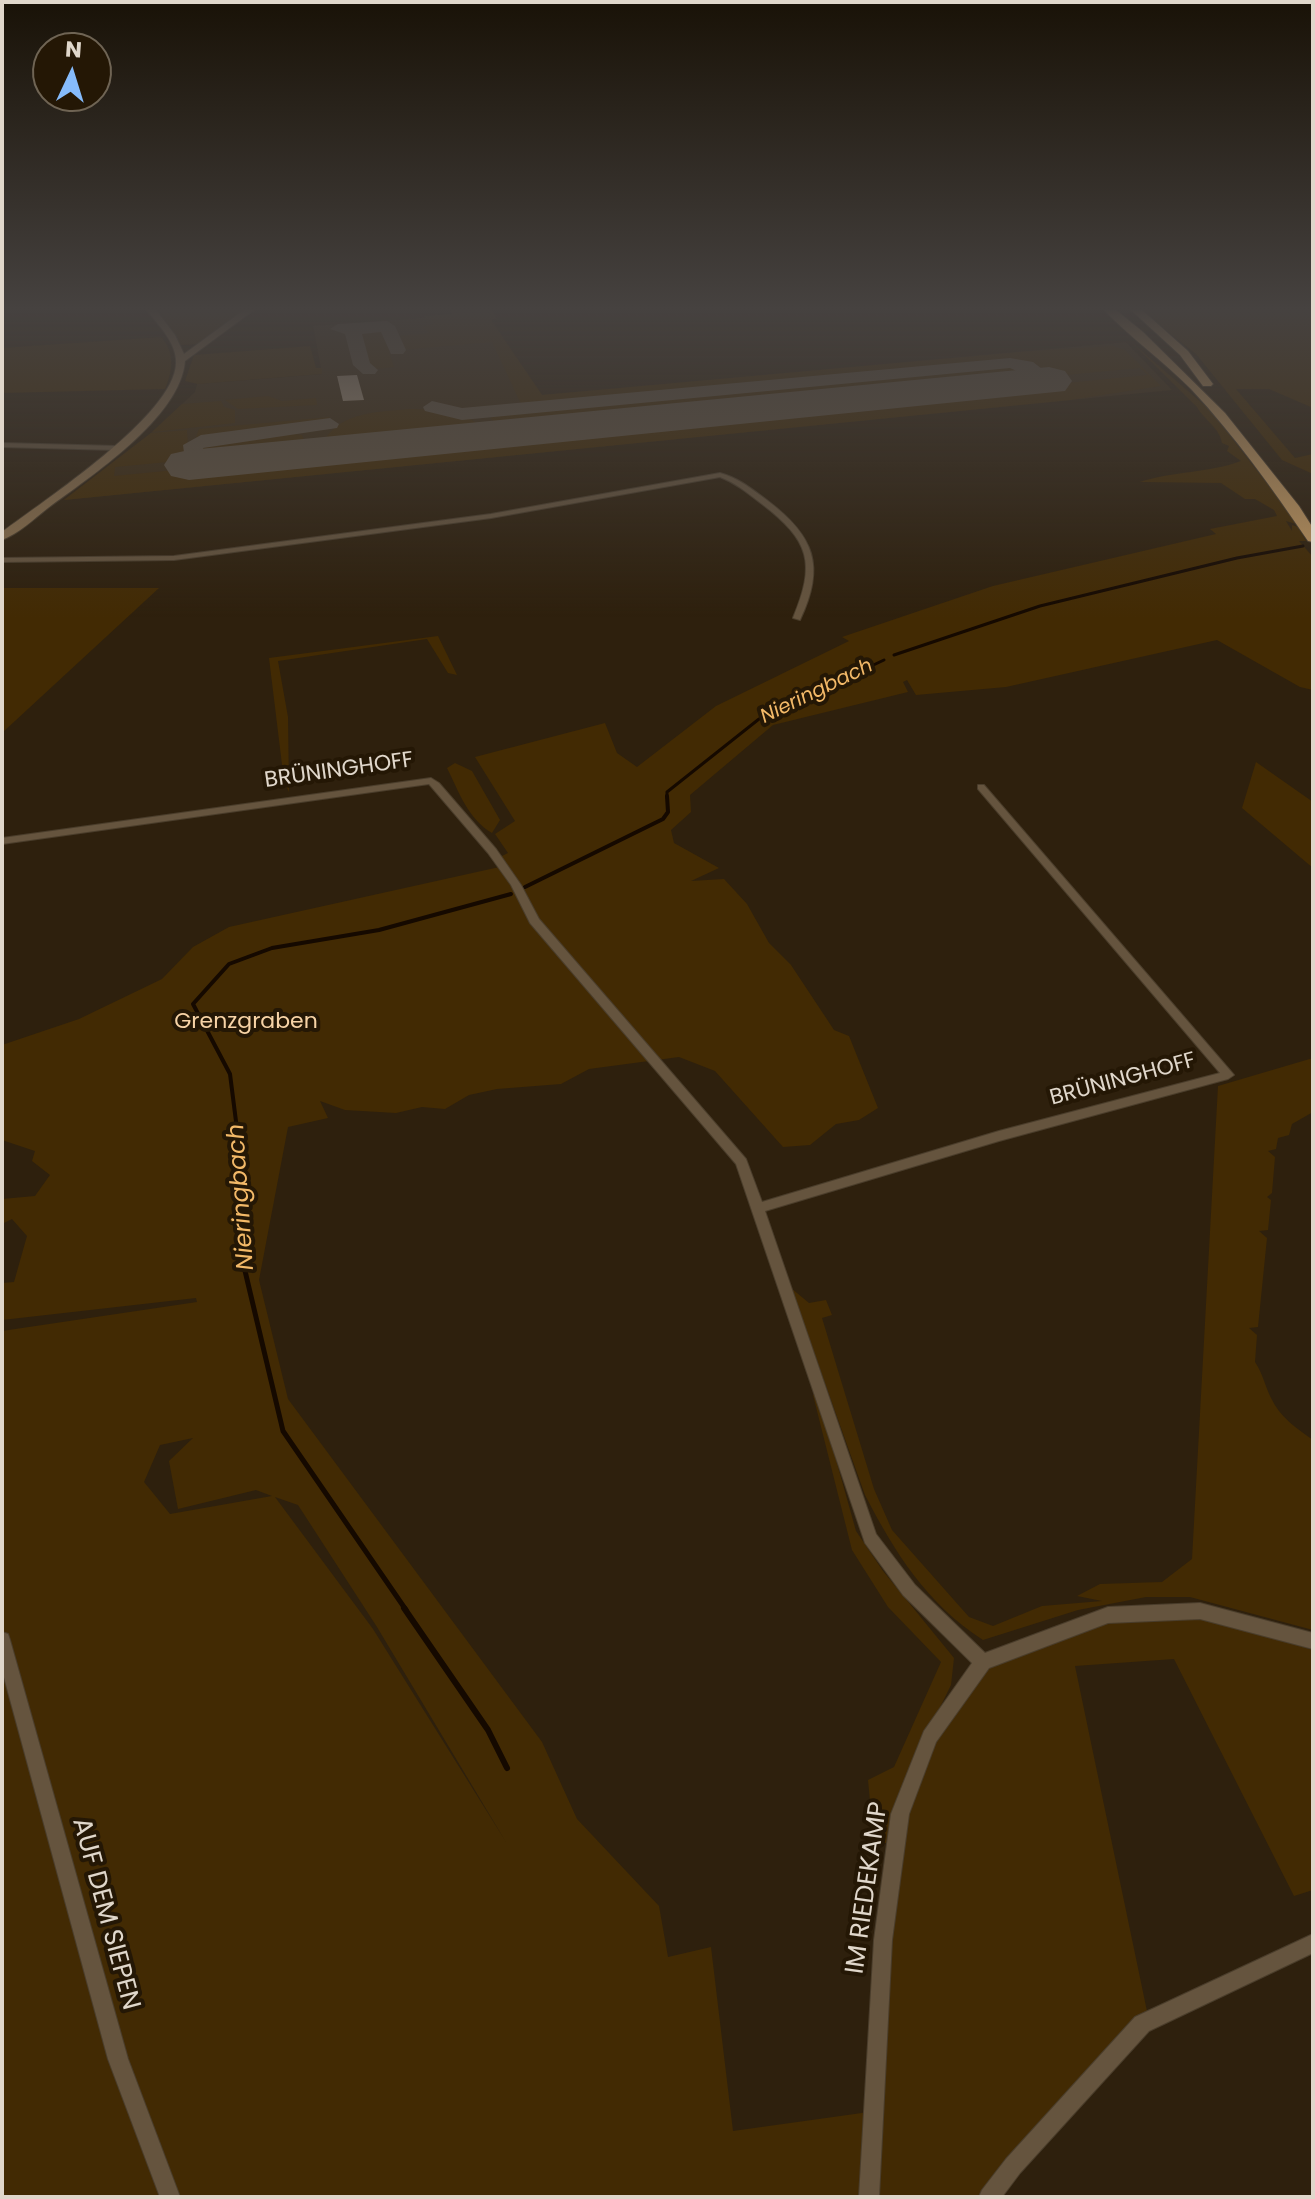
<!DOCTYPE html>
<meta charset="utf-8">
<style>
body{margin:0}
#map{position:relative;width:1315px;height:2199px;overflow:hidden;background:#2e200d;font-family:Poppins,sans-serif}
canvas{display:block}
.frame{position:absolute;inset:0;border:4px solid #e0d7cb;pointer-events:none}
.north{position:absolute;left:32px;top:32px;width:80px;height:80px;box-sizing:border-box;background:#241705;border:2px solid #6f6454;border-radius:50%;rotate:4deg;font-size:22px;font-weight:700;line-height:32px;text-align:center;color:#e0d7cb}
.north::after{content:'';display:block;margin:auto;width:28px;height:36px;background:#86bbfb;clip-path:polygon(50% 0,100% 100%,50% 72%,0 100%)}
</style>
<div id="map">
<canvas width="1315" height="2199"></canvas>
<div class="frame"></div>
<div class="north">N</div>
</div>
<script>
const context = document.querySelector('canvas').getContext('2d');
context.lineJoin = 'round';
function paint(path, color) { context.fillStyle = color; context.fill(path, 'evenodd'); }
function stroke(path, color, width, dash) { context.strokeStyle = color; context.lineWidth = width; context.lineCap = dash ? 'butt' : 'round'; context.setLineDash(dash || []); context.stroke(path); }
function drawText(font, color, halo, rows, align = 'center') {
  context.font = font + ' Poppins,sans-serif'; context.lineWidth = 8; context.setLineDash([]); context.textBaseline = 'middle'; context.strokeStyle = halo; context.fillStyle = color; for (const [text, x, y, turn = 0] of rows) {
    context.save(); context.translate(x, y); context.rotate((+turn || 0) * Math.PI / 180); context.textAlign = isNaN(turn) ? turn : align; if (halo) context.strokeText(text, 0, 0); context.fillText(text, 0, 0); context.restore();
  }
}
paint(new Path2D(`
 M486,313l56,82 584,-53 46,48 -1108,110 87,-67 44,-41 2,-8 125,-10 -9,-48z`), '#3b290f');
paint(new Path2D(`
 M157,310h88l-48,34 -16,1z
 M451,310h41l5,9 -6,1 51,75 490,-44 81,-5 12,4 36,36 -91,14 -1006,100 87,-67 36,-3 2,30 -74,7 -1,9 1034,-101 -8,-7 -95,9 -16,-12 -24,-4 -478,45 -7,-4 -28,-60 -91,8 -3,-14 33,-3 -9,-6 13,-4 -12,-7 29,-2z
 M1140,310h173v98l-44,-19h-33l59,69 18,-4v20l-31,-14 -86,-106z
 M377,326l8,2 8,22 -4,2 5,15 -18,2 -8,-5 -10,-34z
 M161,337c14,15 12,34 4,52l-163,4v-45z
 M1129,340l81,70 79,102 7,12 -10,-3 6,10v-6l6,2 8,14h-7l14,16v133l-13,-3 -83,-47 -211,47 -90,8 -9,-15 -4,2 5,10 -135,33 -83,70 1,17 -20,18 3,13 45,25 -28,13 33,-2 23,25 22,39 22,22 43,65 15,6 29,72 -19,12 -23,4 -26,21 -27,2 -68,-76 -36,-14 -90,12 -28,15 -64,5 -28,6 -24,14 -23,-2 -26,6 -51,-3 -25,-9 8,17 -40,9 -29,153 29,119 254,343 35,77 82,87 9,51 43,-10 22,184 136,-19 35,-297 29,-76 52,-74 123,-46 92,-3 113,34v240l-19,6 -120,-237 -99,7 73,350 -164,181h-982v-866l195,-29 -1,-4 -194,22v-37l12,-1 13,-46 -15,-17 -10,5v-25l33,-3 15,-21 -18,-14 3,-10 -33,-11v-95l77,-26 83,-40 31,-32 36,-20 275,-61 -6,-8 10,-5 -13,-19 20,-13 -40,-64 130,-34 12,30 20,14 79,-61 133,-65 -7,-4 151,-51 223,-52 -6,-5 67,-13 -3,-6 -19,-11h-10l-24,-16 -81,-1c33,-11 69,-9 101,-21l-14,-10 2,-5 -7,-3c-2,-15 -18,-23 -25,-36zM193,1438l-24,23 9,48 78,-19 16,6 -102,18 -26,-32 16,-37zM275,1497l23,8 79,122 129,215 -133,-213z
 M310,346l6,22h6v6l-124,10 -13,-3 9,-26z
 M1004,364l22,3 6,8 -11,4 -502,49 -25,-6 -4,-4 14,-6z
 M268,396l14,5 34,-3 1,7 -79,4 -13,-9z
 M221,401l3,6 11,3v13l-83,9 30,-28z
 M410,409c20,0 58,3 71,18l-7,5 -135,14 -15,-5c17,-30 56,-29 86,-32z
 M330,417l-15,10 -119,10 3,-8z
 M287,433l15,2 2,5 -19,11 -71,7 -16,-6 1,-8 9,-3z
 M2,588h157l-157,145z
 M438,636l19,39 -9,-2 -21,-34 -149,22 10,56 1,75 -5,-11 -15,-123z
 M1256,762l57,40v66l-71,-60z
 M455,763l17,8 28,49 -8,13c-24,-14 -33,-41 -45,-65z
 M1313,1058v54l-21,12 -3,11 -11,3 -2,11 -8,2 7,6 -3,36 -5,4 4,3 -3,30 -9,1 8,7 -9,89 -9,1 8,7 -2,27c8,12 10,24 16,36 9,19 25,30 42,42v190l-123,-33h-44l-68,13 -95,30c-56,-36 -88,-87 -118,-145l-74,-207 18,15 17,-3 6,15 -10,3 52,171 18,41 77,87 24,9 49,-20 60,-5 -25,-5 23,-12 62,-2 30,-23 26,-473z
 M817,1392l39,139 27,40 71,87 -3,27 -33,67 -27,91h-17l-6,-63 26,-13 47,-105 -53,-55 -36,-57 -39,-155z`), '#422a03');
stroke(new Path2D(`
 M894,655l146,-49 197,-48 66,-12
 M667,798v-6l92,-73 125,-59`), '#150900', 3);
stroke(new Path2D(`
 M525,887l138,-68 5,-7 -1,-16
 M240,1153l-10,-79 -37,-70 36,-40 43,-16 107,-18 132,-36`), '#150900', 4);
stroke(new Path2D(`
 M240,1151l1,103 42,177 123,179`), '#150900', 5);
stroke(new Path2D(`
 M404,1608l84,122 19,38`), '#150900', 6);
paint(new Path2D(`
 M387,321l8,5 11,24 -3,4h-12l-10,-22 -19,2 8,29 8,7 -3,4h-12l-10,-9 -8,-31 -15,-5 8,-5z
 M1010,358l23,4 13,10 2,8 -11,7h-12l-3,-4 8,-6 -20,-9 -548,52 -37,-9 -2,-4 9,-6 30,7z
 M330,418l9,6 -2,4 -134,20 1,7 20,3 3,4 -3,4h-29l-10,-6 -2,-15 18,-10z`), '#605342');
paint(new Path2D(`
 M1049,367l16,4 7,10 -7,10 -876,89 -18,-4 -7,-11 7,-11 18,-4z`), '#605342');
paint(new Path2D(`
 M357,375l7,25 -21,1 -6,-25z`), '#aa9882');
const street = new Path2D(`
 M2,443l114,3 3,2 -3,2 -114,-3z
 M720,473c19,5 33,17 48,28 46,35 58,65 32,119l-7,-2c23,-55 17,-77 -31,-114 -13,-10 -26,-21 -42,-27l-229,41 -317,42 -172,2v-4l172,-2 317,-42z
 M431,778l8,5 57,66 25,36 18,34 207,240 16,43 237,-71 221,-58 -242,-284v-4h6l250,290 -6,4 -229,62 -234,70 111,323 39,51 70,68 123,-46 92,-4 113,30v16l-113,-30 -92,4 -119,45 -53,74 -27,72 -17,126 -13,257h-20l15,-257 17,-126 33,-83 48,-68 -69,-68 -38,-52 -129,-379 -206,-241 -19,-38 -23,-32 -59,-69 -427,60v-6z
 M2,1632l6,2 2,6 118,419 52,138h-20l-52,-138 -106,-389z
 M1313,1934v19l-164,78 -129,142 -18,24h-23l3,-7 24,-31 129,-142z`);
const secondary = new Path2D(`
 M147,310h9l19,25 9,19 60,-44h10l-69,51c-4,56 -95,116 -137,147 -14,11 -30,26 -46,32v-8c41,-31 173,-117 174,-169 1,-20 -18,-38 -29,-53z`);
const highway = new Path2D(`
 M1104,310h12l27,22 82,81 74,93 14,22v14l-5,-1c-36,-53 -73,-105 -117,-152 -28,-28 -60,-51 -87,-79z
 M1131,310h11l46,41 25,33 -2,2h-8l-23,-31z`);
stroke(street, '#4a3d2b', 2);
stroke(secondary, '#4a3d2b', 2);
stroke(highway, '#4a3d2b', 2);
paint(street, '#65543e');
paint(secondary, '#8a6f4c');
paint(highway, '#c1975f');
const sky = context.createLinearGradient(0, 0, 0, 618);
sky.addColorStop(0, '#191207');
sky.addColorStop(0.5, '#464240');
sky.addColorStop(1, '#46424000');
context.fillStyle = sky;
context.fillRect(0, 0, 1315, 618);
drawText('italic 20px', '#f3b968', '#241705', [
 ["Nieringbach",817,692,-26]
]);
drawText('22px', '#e0d7cb', '#241705', [
 ["BRÜNINGHOFF",339,771,-8],
 ["BRÜNINGHOFF",1123,1080,-15]
]);
drawText('22px', '#f7d3a6', '#241705', [
 ["Grenzgraben",246,1022]
]);
drawText('italic 24px', '#f3b968', '#241705', [
 ["Nieringbach",242,1197,-94]
]);
drawText('26px', '#e0d7cb', '#241705', [
 ["IM RIEDEKAMP",868,1888,-82],
 ["AUF DEM SIEPEN",105,1914,75]
]);
</script>
